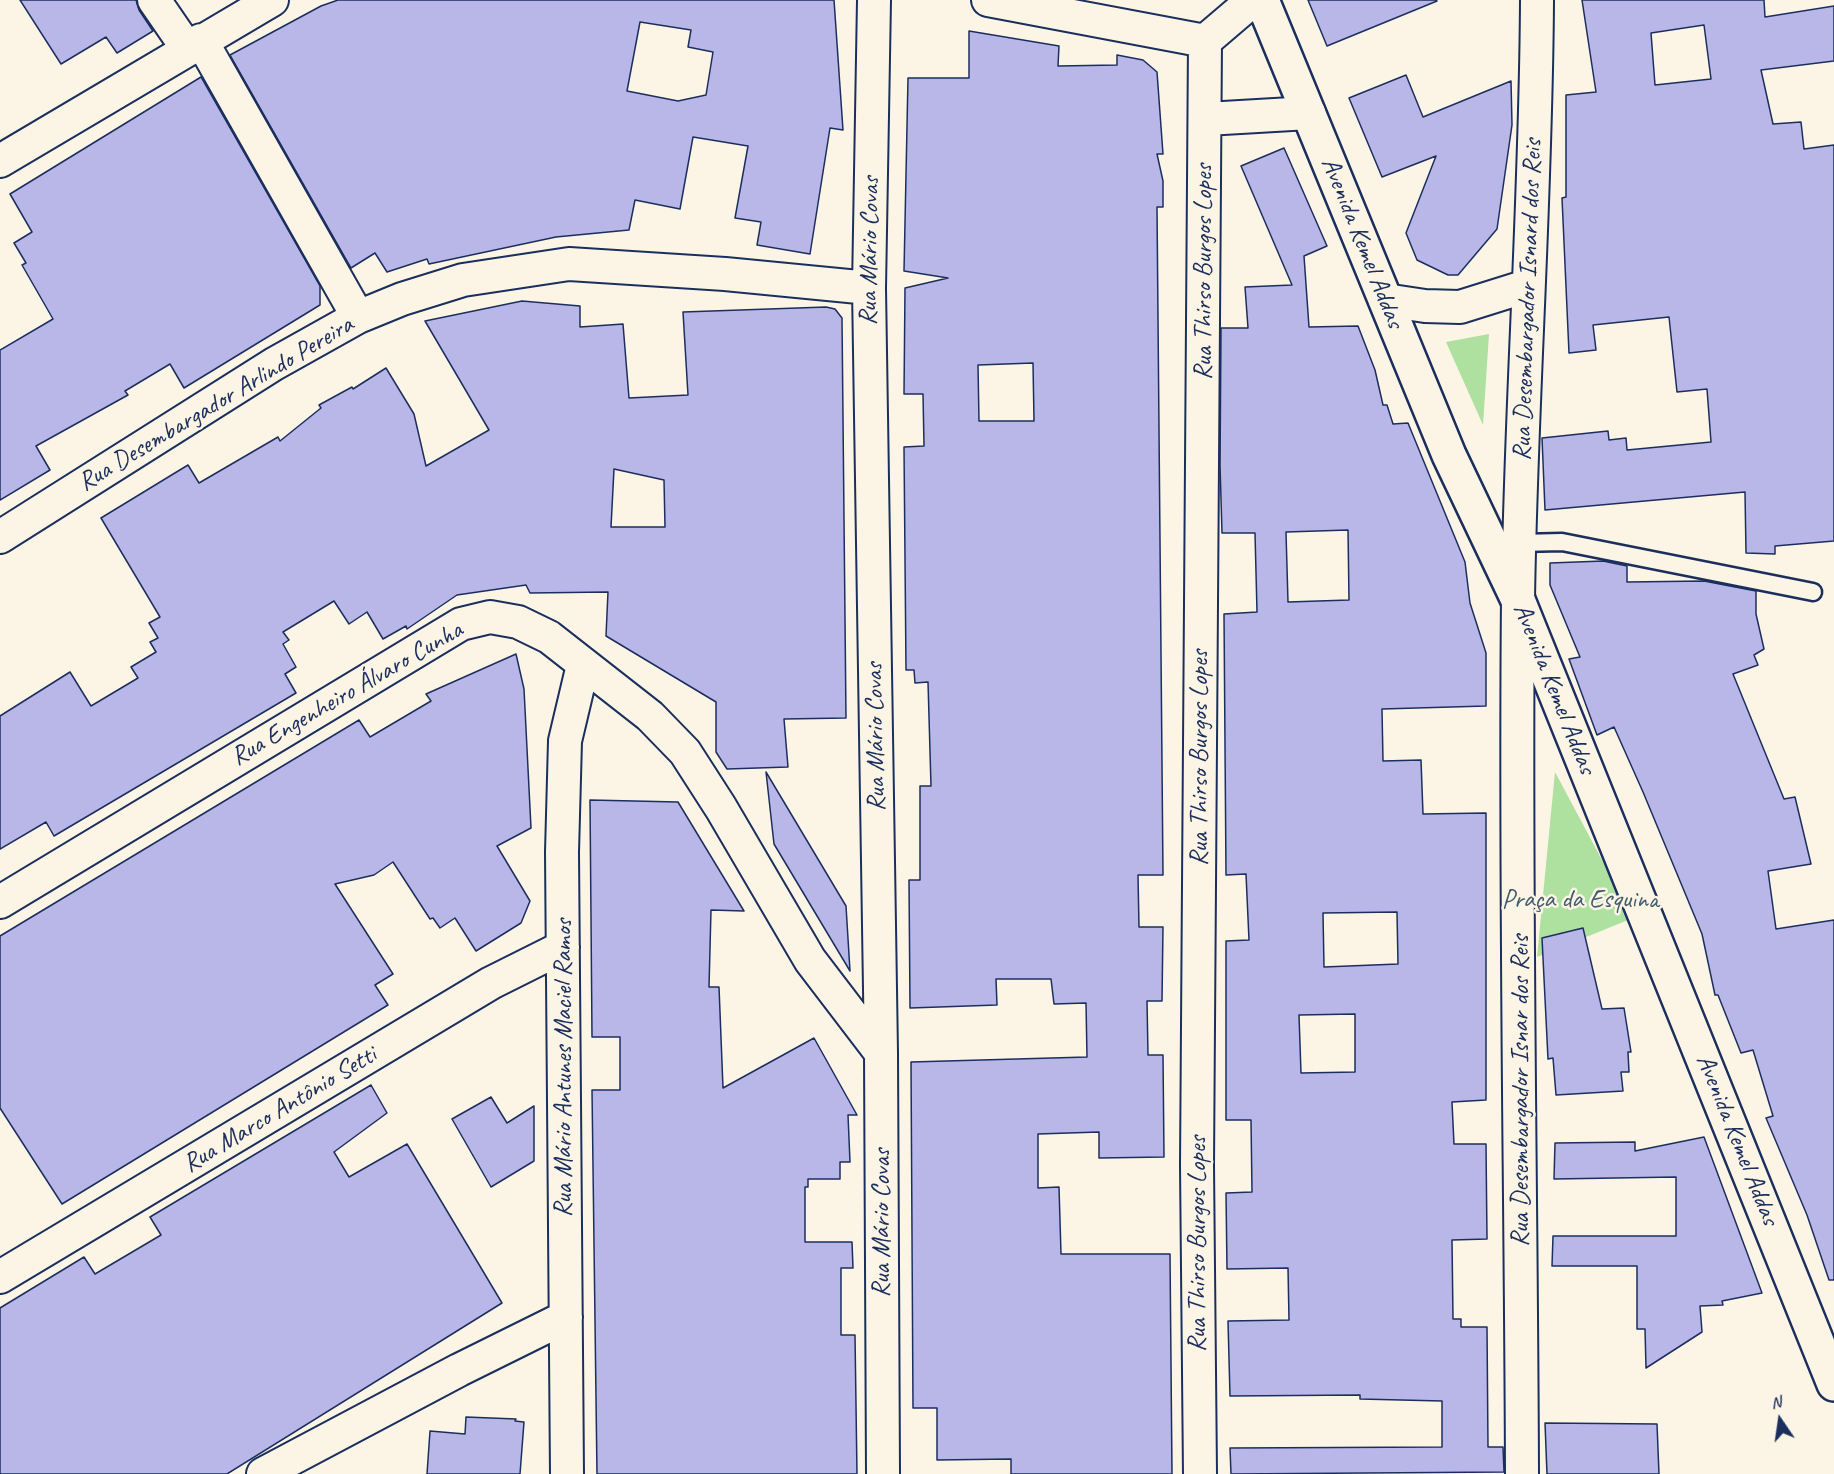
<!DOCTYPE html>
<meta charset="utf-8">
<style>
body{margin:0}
#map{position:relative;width:1834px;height:1474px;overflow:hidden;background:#fcf5e5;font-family:Caveat,sans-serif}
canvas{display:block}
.north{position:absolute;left:1750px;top:1390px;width:60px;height:60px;-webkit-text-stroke:4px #fcf5e5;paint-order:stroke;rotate:347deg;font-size:16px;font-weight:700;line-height:24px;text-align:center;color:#1b2f5e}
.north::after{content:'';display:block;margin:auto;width:21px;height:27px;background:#1b2f5e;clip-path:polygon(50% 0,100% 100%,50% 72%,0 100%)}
</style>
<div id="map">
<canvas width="1834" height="1474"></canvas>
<div class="north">N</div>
</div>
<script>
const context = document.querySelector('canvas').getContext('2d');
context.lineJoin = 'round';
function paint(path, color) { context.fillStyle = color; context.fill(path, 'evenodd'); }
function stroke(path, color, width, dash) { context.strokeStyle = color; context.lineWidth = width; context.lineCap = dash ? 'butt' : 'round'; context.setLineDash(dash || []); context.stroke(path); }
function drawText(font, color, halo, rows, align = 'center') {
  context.font = font + ' Caveat,sans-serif'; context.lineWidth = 5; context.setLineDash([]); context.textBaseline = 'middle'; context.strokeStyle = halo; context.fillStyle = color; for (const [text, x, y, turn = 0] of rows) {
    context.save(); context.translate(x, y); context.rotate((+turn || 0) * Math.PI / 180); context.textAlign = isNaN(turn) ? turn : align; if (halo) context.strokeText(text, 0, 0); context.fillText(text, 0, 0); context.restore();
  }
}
paint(new Path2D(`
 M1489,334l-6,91 -37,-83z
 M1555,772l78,146 -96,39z`), '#aee0a0');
const building = new Path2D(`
 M20,0h116l3,10 14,21 -36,22 -11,-16 -45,27z
 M338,0h496l9,130 -13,-2 -20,126 -53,-9 4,-23 -26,-4 13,-72 -55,-9 -13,72 -45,-9 -6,30 -73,7 -127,27 -2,-5 -40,13 -12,-19 -24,15 -121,-213 91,-49zM640,22l51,8 -3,17 25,5 -7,43 -28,6 -51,-10z
 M1308,0h128l1,1 -110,45z
 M1582,0h182l1,17 69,-11v55l-73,9 12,54 28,-2 3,27 30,-4v396l-59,5v8l-29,-1 -1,-61 -200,18 -3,-72 66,-7 1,9 17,-2 1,12 84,-8 -4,-53 -30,3 -8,-75 -76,8 3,25 -27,3 -7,-155 4,-1v-102l30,-3zM1704,25l7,54 -56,6 -4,-52z
 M969,31l90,15 -1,20 59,-1v-10l26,5 14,12 6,82h-6l6,27v26h-6l6,668h-25l1,52h24l-1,74h-15l1,54h15l1,102 -65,1v-26l-61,2v54l21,-1 2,67h109l2,220h-161v-15l-74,1v-52h-24l-2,-346 176,-5 -1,-54 -32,1 -3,-25h-55l1,26 -87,3 -1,-128h11v-94h11l-3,-104 -13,1 -1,-13h-8l-2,-223 20,-1 -1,-52h-19l1,-106 43,-10 -44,-7 4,-193h61zM1033,363l1,58h-55l-1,-56z
 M1406,75l17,42 88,-36 1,44 -15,104 -39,46h-10l-31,-15 -11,-27 30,-77 -54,21 -33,-79z
 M201,77l119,209v19l-136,83 -14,-24 -45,27 3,4 -92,51 14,24 -50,30v-150l53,-31 -31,-54 4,-2 -12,-20 18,-11 -22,-38z
 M1284,148l43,98 -23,10 5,71 49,-1 17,44 8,35h4l6,19 15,-1 57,139 5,41 16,50v53l-104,3 1,52 38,-1 2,54 63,-1v287l-34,2 2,42h32l1,95 -35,1 1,79h8v8h26l1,120h15l1,25 -273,2 -1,-26 212,-1v-46l-82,-2v-4l-130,1 -2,-75 61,-1 -1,-52 -61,1 -1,-76 26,-1 -1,-72h-25v-179l23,-1 -3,-66 -20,1 -2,-261 33,-2 -2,-79h-33l-2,-68 1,-137h27l-3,-41 47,-2 -51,-119zM1348,530l1,70 -61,2 -2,-70zM1397,912l1,52 -74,3 -1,-54zM1355,1014v58l-54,1 -2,-58z
 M522,301l58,5v21l43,-3 6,74 59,-3 -5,-83 143,-5 9,2 7,9 4,400 -62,1 4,48 -61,2 -11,-17v-50l-110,-66 2,-44 -78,1 -4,-8 -69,10 -50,34 -1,-3 -23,13 -16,-27 -18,12 -15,-23 -51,31 6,8 -6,4 13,23 -11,7 11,19 -242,143 -8,-14 -46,27v-133l70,-44 21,34 47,-28 -7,-11 25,-15 -6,-10 8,-4 -9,-15 11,-6 -59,-99 87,-53 11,18 79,-46 2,4 41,-33 -2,-3 33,-18 1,2 33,-21 28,46 12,52 63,-36 -64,-109zM614,469l50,11 1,47h-54z
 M1603,561l24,5v16l77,-1 52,10v23l8,35 -10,6 4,10 -25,9 51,125 11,-2 16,67 -43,7 8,58 58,-9v360h-5l-22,-65 -41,-97 7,-2 -20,-66 -12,3 -23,-58h-3l-13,-61 -59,-142 -29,-65 -17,8 -28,-76 11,-2 -30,-72v-22z
 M516,654l8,35 7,139 -34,18 33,55 -9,22 -45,28 -21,-33 -15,10 -7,-10 -3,1 -37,-57 -19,13 -39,9 58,90 -18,11 13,20 -326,199 -62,-96v-172l359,-216 11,17 61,-36 -5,-7z
 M766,772l80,134 4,65 -76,-127z
 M590,800l88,2 66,109 -33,-1 -2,77h10l4,101 91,-50 43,77h-9l2,47h-10v17h-32v8h-3v55h47l1,26h-12v67h14l2,139h-260l-5,-384h28v-53h-28z
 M1583,928l19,81 22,-1 7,44h-3l1,20h-8l2,19 -67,4 -3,-37 -5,1 -6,-121z
 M371,1085l16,28 -53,39 15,25 58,-33 95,159 -275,171h-227v-166l84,-51 11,17 66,-39 -11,-18z
 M491,1097l16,26 27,-17v55l-43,26 -39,-68z
 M1704,1137l58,156 -40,8 1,4 -23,1 2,26 -56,36 -1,-39h-8v-63h-85l1,-30h123v-59l-122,2 1,-36 80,-1v9z
 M466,1417l50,2 -1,2 9,1 -4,52h-93l3,-43 35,3z
 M1545,1423l112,1 2,50h-112z`);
paint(building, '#b9b6e8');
stroke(building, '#1b2f5e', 1.5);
const service = new Path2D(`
 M1520,543l42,-1 251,50`);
const minor = new Path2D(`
 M154,0l33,48
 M874,0l-5,288 12,765 2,421
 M988,0l217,41 48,-41
 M201,40l157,277
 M1206,119l103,-6
 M0,161l272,-161
 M1385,300l40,6 35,1 67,-21
 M0,537l274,-173 84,-47 44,-18 61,-19 106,-16 156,10 144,14
 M0,902l461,-278 29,-7 28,5 31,15 101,79 35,36 36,56 89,152 71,93
 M0,1277l491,-294 72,-36
 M263,1474l196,-104 107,-53
 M567,1474l-5,-622 3,-111 18,-76
 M1200,1474l-3,-309 8,-1124
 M1522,1474c-1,-291 -7,-583 -4,-874 3,-200 18,-400 19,-600`);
const secondary = new Path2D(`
 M1262,0l187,455 69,145 316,784`);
stroke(service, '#1b2f5e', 21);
stroke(minor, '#1b2f5e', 36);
stroke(secondary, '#1b2f5e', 38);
stroke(service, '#fcf5e5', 16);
stroke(minor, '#fcf5e5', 32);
stroke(secondary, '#fcf5e5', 33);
drawText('26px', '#1b2f5e', '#fcf5e5', [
 ["Avenida Kemel Addas",1362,243,68],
 ["Rua Mário Covas",870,251,-89],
 ["Rua Thirso Burgos Lopes",1204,272,-90],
 ["Rua Desembargador Isnard dos Reis",1528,300,-88],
 ["Rua Desembargador Arlindo Pereira",216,404,-31],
 ["Avenida Kemel Addas",1554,689,68],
 ["Rua Engenheiro Álvaro Cunha",347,694,-30],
 ["Rua Mário Covas",876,737,-91],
 ["Rua Thirso Burgos Lopes",1200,758,-90],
 ["Rua Mário Antunes Maciel Ramos",564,1068,-90],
 ["Rua Desembargador Isnar dos Reis",1521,1091,-90],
 ["Rua Marco Antônio Setti",280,1110,-31],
 ["Avenida Kemel Addas",1737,1140,68],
 ["Rua Mário Covas",882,1223,-90],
 ["Rua Thirso Burgos Lopes",1198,1244,-90]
]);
drawText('26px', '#405b6e', '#fcf5e5', [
 ["Praça da Esquina",1580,900]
]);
</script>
